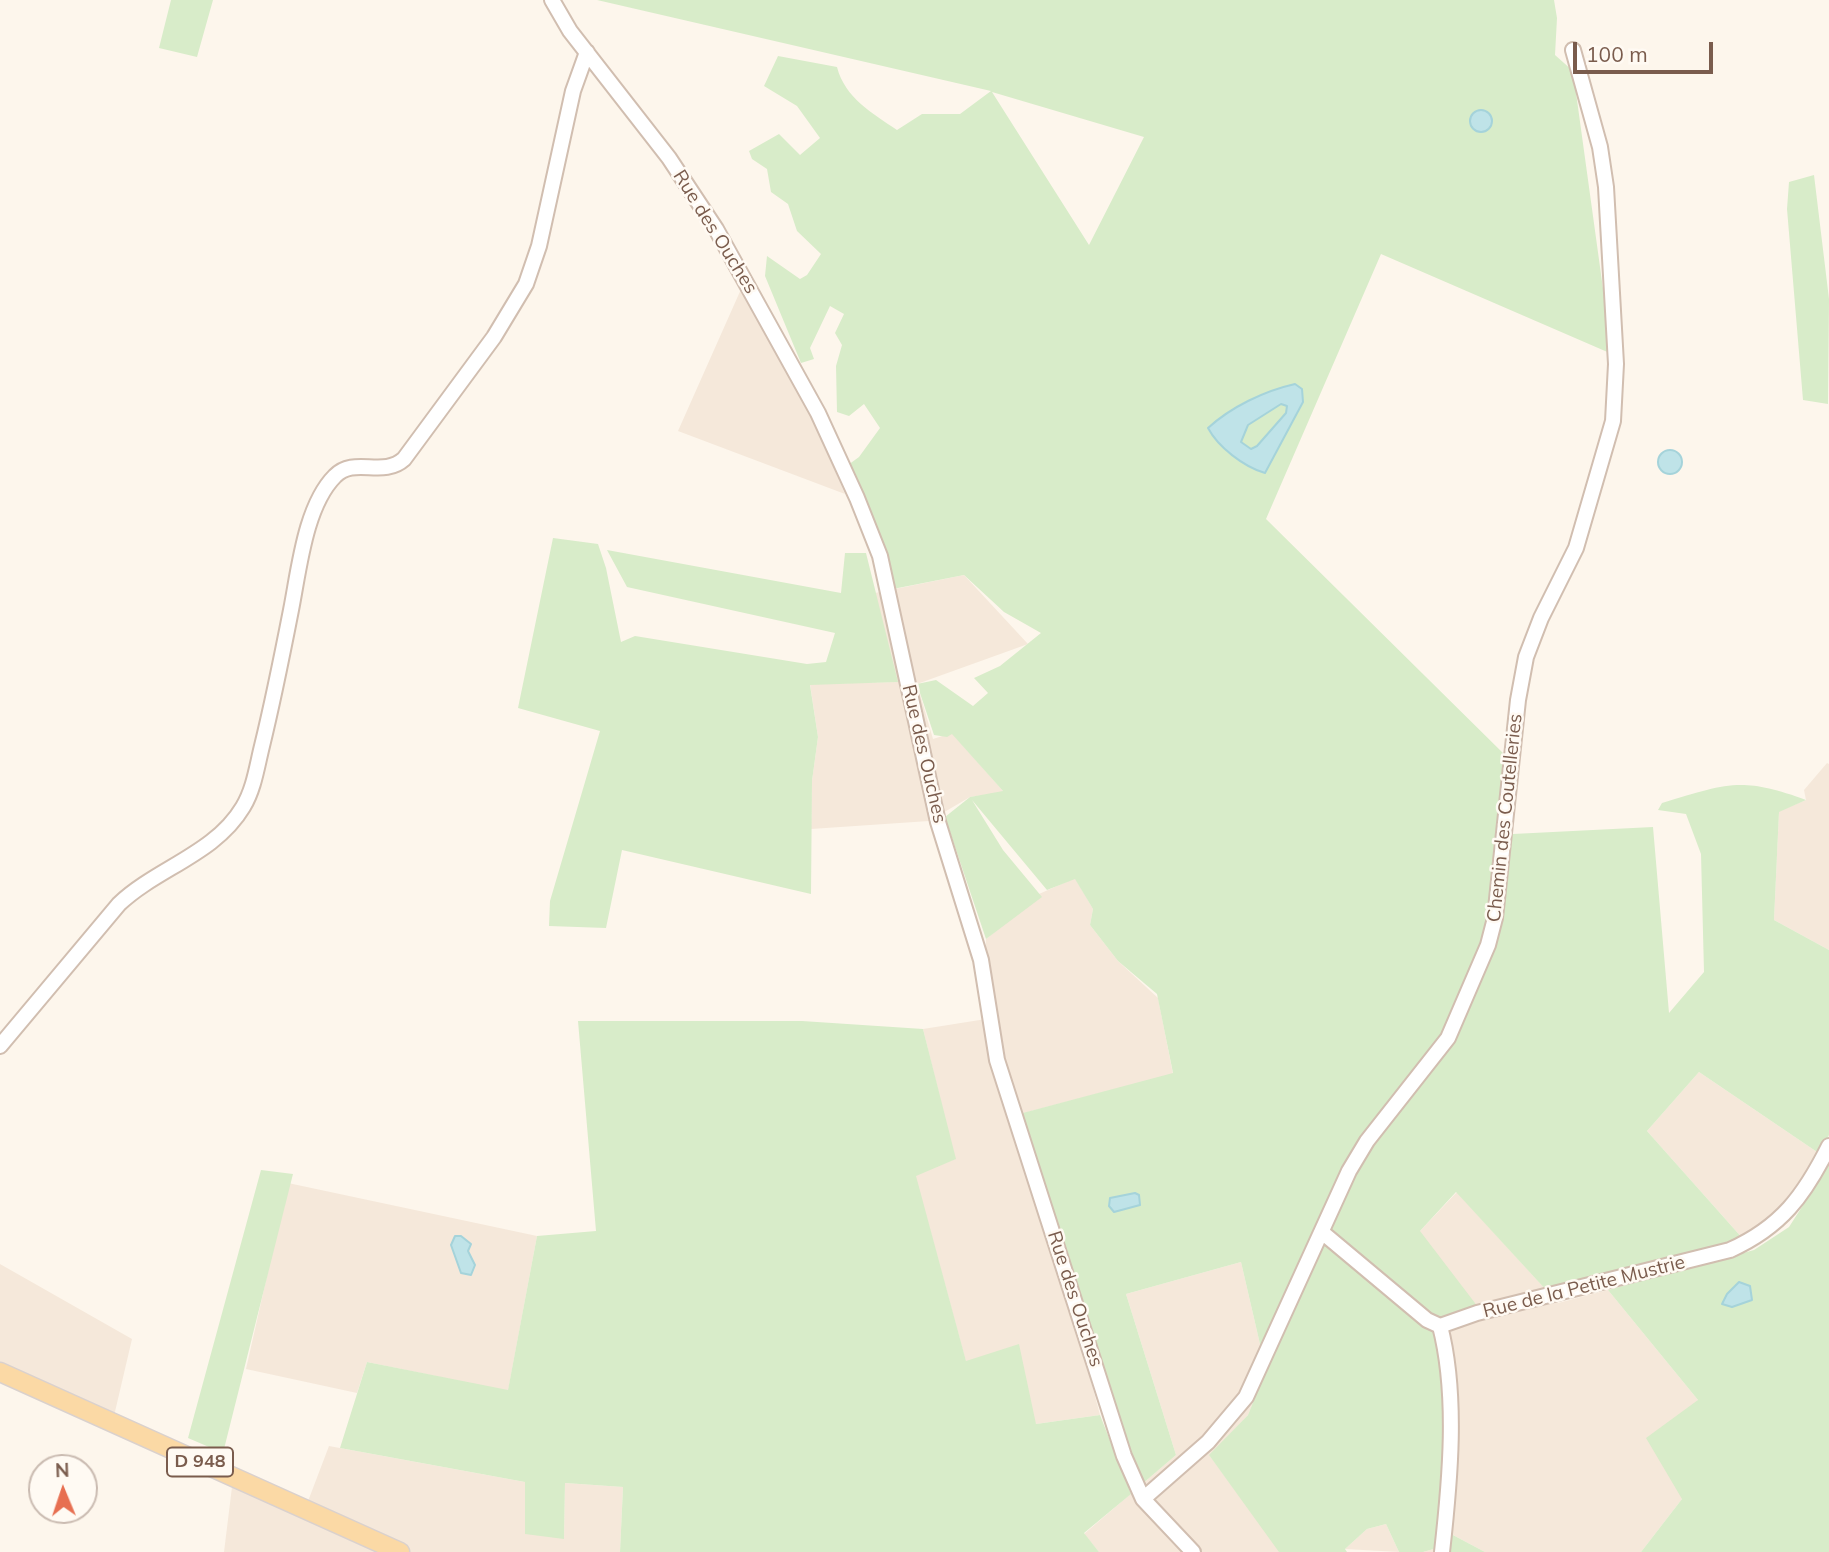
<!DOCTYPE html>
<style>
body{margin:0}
#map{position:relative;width:1829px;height:1552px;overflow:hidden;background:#fdf6ec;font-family:Mulish,sans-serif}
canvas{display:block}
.north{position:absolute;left:28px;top:1454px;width:70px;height:70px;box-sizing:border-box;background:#fffaf3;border:2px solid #cabbb1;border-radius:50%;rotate:358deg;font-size:19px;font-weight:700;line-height:28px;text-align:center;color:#7a5c4d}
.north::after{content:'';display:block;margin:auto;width:24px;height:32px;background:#e76f51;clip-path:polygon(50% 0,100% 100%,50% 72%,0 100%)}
.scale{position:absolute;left:1573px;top:42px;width:140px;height:32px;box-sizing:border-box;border:4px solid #7a5c4d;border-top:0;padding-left:9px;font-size:21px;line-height:24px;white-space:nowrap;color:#7a5c4d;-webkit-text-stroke:5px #fffaf3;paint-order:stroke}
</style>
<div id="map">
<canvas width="1829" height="1552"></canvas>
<div class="north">N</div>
<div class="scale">100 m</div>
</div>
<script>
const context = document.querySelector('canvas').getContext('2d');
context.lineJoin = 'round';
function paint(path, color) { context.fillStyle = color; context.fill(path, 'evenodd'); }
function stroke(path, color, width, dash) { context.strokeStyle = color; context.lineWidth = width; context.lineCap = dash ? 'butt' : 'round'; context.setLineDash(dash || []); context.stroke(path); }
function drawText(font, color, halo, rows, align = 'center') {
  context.font = font + ' Mulish,sans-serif'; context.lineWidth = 5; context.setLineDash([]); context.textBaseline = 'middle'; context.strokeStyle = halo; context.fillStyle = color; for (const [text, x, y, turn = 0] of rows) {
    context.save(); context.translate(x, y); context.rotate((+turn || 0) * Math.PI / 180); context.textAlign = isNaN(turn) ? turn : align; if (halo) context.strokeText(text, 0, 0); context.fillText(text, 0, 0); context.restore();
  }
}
paint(new Path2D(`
 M742,287l66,121 37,86 -167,-63z
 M964,575l64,69 -111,40 16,55 19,-6 52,59 -34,5 -41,24 -118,8 1,-48 6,-44 -8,-53 87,-2 -22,-89z
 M1827,763l2,1v186l-55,-30 5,-109 27,-11 -2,-10z
 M1075,878l18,31 -3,16 28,36 40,37 15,76 -153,40 80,301 -64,9 -70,-62 -51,-187 40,-16 -32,-130 63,-10v-80l53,-45z
 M1699,1072l121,82 -27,45 -49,41 -97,-109z
 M288,1183l249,53 -29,155 -141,-29 -10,31 -111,-24z
 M1457,1192l101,111 50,-13 90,110 -16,99 -41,53h-156l-34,-18 -1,18h-27l14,-4 -17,-317z
 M1241,1262l25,108 -18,45 -38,41 71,96h-182l-15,-18 92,-79 -50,-161z
 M0,1264l132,75 -18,77 -114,-53z
 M329,1446l196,36 39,57 1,-56 58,4 -3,65h-396l8,-65 70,30z
 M1386,1524l13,28 -54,-3 22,-20z`), '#f5e8da');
paint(new Path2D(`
 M171,0h42l-16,57 -38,-9z
 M597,0h957l3,18 -2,37 18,16 39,283 -231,-100 -115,265 239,236 8,79 140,-7 16,186 35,-41 -3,-118 -15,-40 -28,-4 4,-7c65,-19 78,-27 144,-3l-27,12 -5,108 55,30v185l-9,19 -121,-82 -52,59 97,109 -197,51 -91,-99 -36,39 58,76 -36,26 7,112 -12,103 -14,4h-24l-13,-28 -19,5 -22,20 2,3h-68l-70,-97 39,-40 18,-45 -25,-108 -115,32 50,161 -35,30 -122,-371 154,-41 -16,-79 -39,-33 -28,-36 3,-16 -18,-30 -28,11 -75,-90 31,50 39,47 -56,42 -41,-122 25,-20 33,-6 -51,-57 -5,3 -13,-2 -17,-51 19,-4 37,26 15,-13 -14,-15 26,-12 41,-33 -37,-21 -40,-37 -71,14 -45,-124 11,-8 21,-29 -16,-24 -15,12 -12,-4 -1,-46 6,-21 -7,-12 9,-19 -14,-8 -20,42 4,11 -13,4 -36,-87 2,-20 33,23 7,-4 14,-21 -24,-23 -9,-27 -17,-12 -4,-23 -15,-10 -3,-8 30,-17 21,21 20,-17 -23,-32 -33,-20 14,-30 59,11c8,31 35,46 60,63l25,-16h38l31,-23zM992,92l152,45 -55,108z
 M1814,175l15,124 -1,105 -25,-4 -16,-191 2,-27z
 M553,538l45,6 8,24 15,74 14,-6 172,28 19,-2 9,-29 -208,-46 -20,-37 234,43 4,-40h21l32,129 -88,3 8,52 -6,44 -1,113 -189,-44 -16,78 -57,-2 1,-25 50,-170 -82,-23z
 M578,1021h224l121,8 33,130 -40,17 50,185 53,-17 17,80 64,-9 31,79 -47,39 15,19h-479l3,-65 -58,-4 -1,56 -39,-5v-52l-185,-34 27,-86 141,28 29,-154 59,-5z
 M1829,1165v387h-188l41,-53 -36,-61 52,-38 -90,-110 146,-40 35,-23z
 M261,1170l32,4 -70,279 -35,-15z
 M1451,1534l34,18h-35z`), '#d8ecc9');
const water = new Path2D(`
 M1470 121a11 11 0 1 1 22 0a11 11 0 1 1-22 0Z
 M1295,384l7,5 1,13 -38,71c-21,-6 -47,-26 -57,-45 23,-21 56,-37 87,-44zM1281,404l6,2 -1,7 -29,33 -6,3 -10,-7 7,-17z
 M1658 462a12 12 0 1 1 24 0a12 12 0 1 1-24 0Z
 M1135,1193l4,2 1,10 -26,7 -5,-6 1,-8z
 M455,1236h6l10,8 -3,7 7,14 -4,10 -10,-2 -10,-28z
 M1739,1282l11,4 2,14 -20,7 -10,-3 5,-10z`);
paint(water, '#bfe3e8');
stroke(water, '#a5d3da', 2);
const minor = new Path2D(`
 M552,0l18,31 99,127 47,71 102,184 39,85 23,58 58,266 43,138 16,100 127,396 19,43 50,53
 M0,1046l119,-142c38,-36 96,-50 124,-97 11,-18 14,-41 19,-61 11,-45 20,-90 29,-136 8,-40 14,-104 44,-134 19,-20 48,2 69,-17l90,-122 32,-53 13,-38 34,-155 14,-39
 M1323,1233l104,87 13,6 37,-13 253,-63c51,-23 74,-54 99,-104
 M1440,1326c18,69 10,155 2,226
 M1143,1499l65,-57 38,-45 103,-226 18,-30 81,-103 40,-93 7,-27 23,-218 8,-43 15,-39 35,-70 37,-127 3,-57 -10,-177 -6,-40 -27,-97`);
const major = new Path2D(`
 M0,1372l400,180`);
stroke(minor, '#d1beb0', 18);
stroke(major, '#dad1cd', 21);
stroke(minor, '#fff', 14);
stroke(major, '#fbd9a5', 18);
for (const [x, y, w] of [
 [200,1462,66]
]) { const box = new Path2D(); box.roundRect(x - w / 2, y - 14.5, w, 29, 5); context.fillStyle = '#fffaf3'; context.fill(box); stroke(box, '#7a5c4d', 2); }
drawText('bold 18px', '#7a5c4d', null, [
 ["D 948",200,1462]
]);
drawText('19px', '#7a5c4d', '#fffaf3', [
 ["Rue des Ouches",715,232,58],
 ["Rue des Ouches",924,754,77],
 ["Chemin des Coutelleries",1505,818,-84],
 ["Rue de la Petite Mustrie",1584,1287,-14],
 ["Rue des Ouches",1075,1299,72]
]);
</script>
